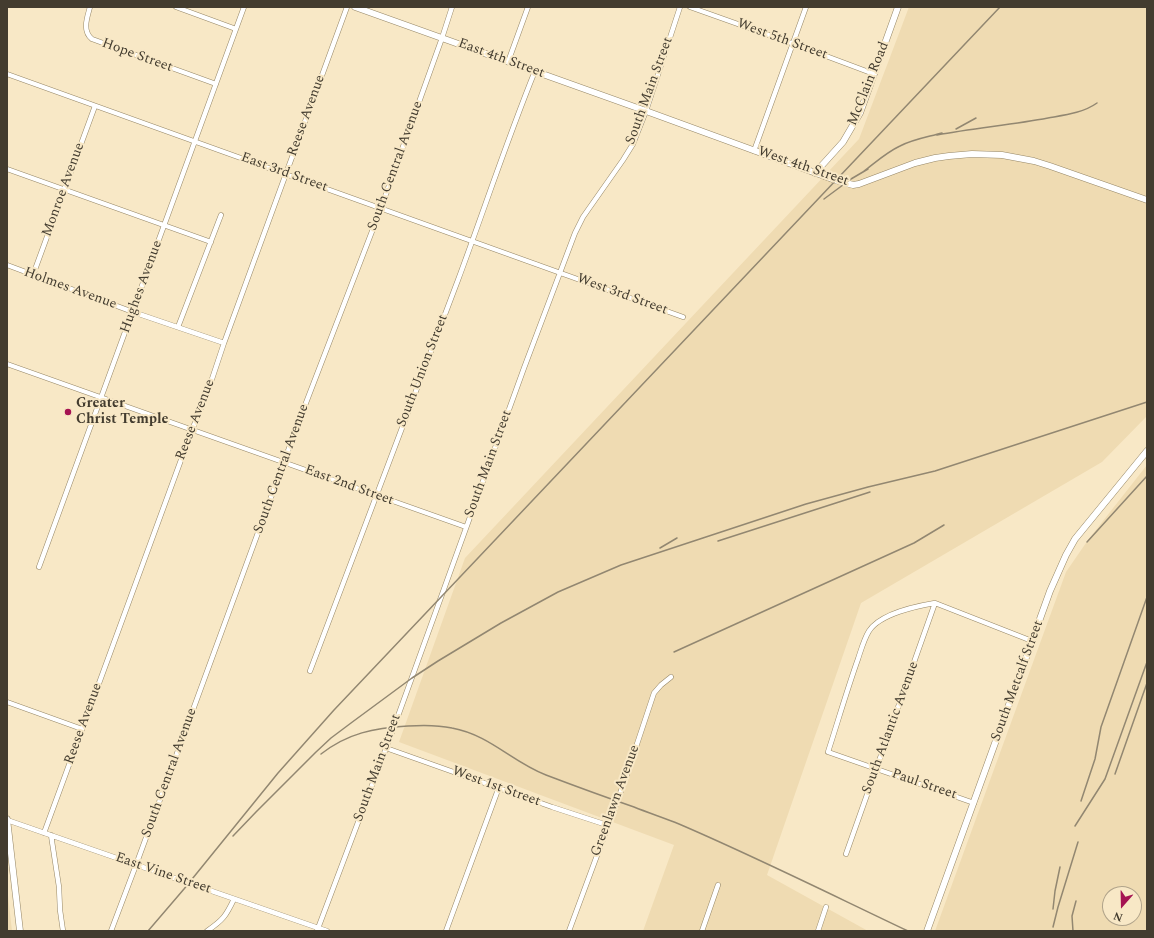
<!DOCTYPE html>
<style>
body{margin:0}
#map{position:relative;width:1154px;height:938px;overflow:hidden;background:#f8e8c6;font-family:Spectral,serif}
canvas{display:block}
.frame{position:absolute;inset:0;border:8px solid #433c2f;pointer-events:none}
.north{position:absolute;left:1102px;top:886px;width:40px;height:40px;box-sizing:border-box;background:#f8e8c6;border:1px solid #b0a38a;border-radius:50%;rotate:200deg;font-size:11px;font-weight:700;line-height:16px;text-align:center;color:#433c2f}
.north::after{content:'';display:block;margin:auto;width:14px;height:18px;background:#a51352;clip-path:polygon(50% 0,100% 100%,50% 72%,0 100%)}
</style>
<div id="map">
<canvas width="1154" height="938"></canvas>
<div class="frame"></div>
<div class="north">N</div>
</div>
<script>
const context = document.querySelector('canvas').getContext('2d');
context.lineJoin = 'round';
function paint(path, color) { context.fillStyle = color; context.fill(path, 'evenodd'); }
function stroke(path, color, width, dash) { context.strokeStyle = color; context.lineWidth = width; context.lineCap = dash ? 'butt' : 'round'; context.setLineDash(dash || []); context.stroke(path); }
function drawText(font, color, halo, rows, align = 'center') {
  context.font = font + ' Spectral,serif'; context.lineWidth = 4; context.setLineDash([]); context.textBaseline = 'middle'; context.strokeStyle = halo; context.fillStyle = color; for (const [text, x, y, turn = 0] of rows) {
    context.save(); context.translate(x, y); context.rotate((+turn || 0) * Math.PI / 180); context.textAlign = isNaN(turn) ? turn : align; if (halo) context.strokeText(text, 0, 0); context.fillText(text, 0, 0); context.restore();
  }
}
paint(new Path2D(`
 M909,7h238v409l-45,46 -241,141 -94,272 101,56h-225l31,-86 -275,-103 66,-184 394,-419z
 M1147,465v466h-212l131,-359 22,-32zM1110,894h24v24h-24z
 M7,887l5,44h-5z`), '#efdbb2');
const street = new Path2D(`
 M90,7c-3,11 -8,24 2,32l124,45
 M176,7l60,22
 M690,7l104,37 80,30
 M508,62l20,-55
 M7,74l676,243
 M754,151l52,-144
 M7,169l204,73
 M7,265l126,47 91,31
 M33,275l62,-169
 M178,327l43,-112
 M7,364l459,163
 M39,567l205,-560
 M310,671c49,-131 99,-261 148,-391 26,-70 49,-140 77,-209
 M7,702l75,27
 M386,748l166,59 55,18
 M974,803l-146,-51c10,-31 19,-62 30,-93 3,-9 6,-20 11,-28 11,-17 48,-25 66,-28l97,38
 M7,820l320,111
 M44,833l148,-403 17,-42 15,-45 123,-336
 M51,835l8,52 1,23 3,21
 M846,854l89,-251
 M111,931l25,-66 163,-444 82,-213 61,-170 10,-31
 M207,931c16,-11 19,-15 27,-32
 M317,931l77,-204 130,-359 51,-135 8,-16 40,-57 10,-16 13,-33 34,-104
 M446,931l53,-144
 M569,931l56,-151 29,-87 7,-8 10,-8
 M702,931l16,-46
 M818,931l8,-24`);
const secondary = new Path2D(`
 M355,7l291,104 189,69 18,5 6,-1 56,-21 20,-5 14,-2 23,-2 30,1 32,6 16,5 97,34
 M815,173l28,-31 17,-29 38,-106
 M7,819l13,112
 M927,931l105,-290 18,-50 16,-36 9,-16 72,-88`);
stroke(street, '#968767', 5.5);
stroke(secondary, '#968767', 7);
stroke(street, '#fff', 4.5);
stroke(secondary, '#fff', 6);
stroke(new Path2D(`
 M956,129l20,-11
 M937,135c37,-7 74,-10 111,-17 17,-3 35,-5 49,-15
 M864,171c12,-9 23,-19 36,-25 14,-7 28,-9 42,-13
 M824,199l27,-20 17,-10
 M718,541l152,-49
 M1087,542l60,-66
 M660,548l17,-10
 M674,652l240,-109 30,-18
 M321,754c27,-21 53,-26 87,-28 15,-1 30,-1 44,2 38,7 60,34 94,47 29,11 59,22 88,32 15,6 30,11 45,17 77,33 153,71 229,107
 M1115,774l32,-91
 M1081,801l14,-42 6,-32 46,-130
 M1075,826l30,-47 42,-117
 M233,836l23,-24 60,-60 15,-14 20,-15 61,-45 26,-17 63,-38 57,-31 63,-27 185,-61 62,-17 67,-16 212,-69
 M1053,909l2,-18 5,-24
 M1053,927l5,-20 20,-65
 M148,931l36,-42 94,-116 56,-63 666,-703
 M1073,931l-1,-15 4,-15`), '#928771', 1.5);
for (const [x, y, r, color] of [
 [68,412,4,"#a51352"]
]) { const dot = new Path2D(); dot.arc(x, y, r, 0, 2 * Math.PI); context.fillStyle = color; context.fill(dot); stroke(dot, '#f8e8c6', 1.5); }
drawText('14px', '#433c2f', '#f8e8c6', [
 ["West 5th Street",782,40,20],
 ["Hope Street",137,56,20],
 ["East 4th Street",501,59,20],
 ["McClain Road",869,84,-68],
 ["South Main Street",650,91,-70],
 ["Reese Avenue",307,116,-70],
 ["South Central Avenue",396,166,-70],
 ["West 4th Street",803,167,19],
 ["East 3rd Street",284,173,20],
 ["Monroe Avenue",64,190,-70],
 ["Hughes Avenue",142,287,-70],
 ["Holmes Avenue",70,289,20],
 ["West 3rd Street",622,295,20],
 ["South Union Street",423,371,-69],
 ["Reese Avenue",196,420,-69],
 ["South Main Street",489,464,-70],
 ["South Central Avenue",282,469,-70],
 ["East 2nd Street",349,486,20],
 ["South Metcalf Street",1018,681,-70],
 ["Reese Avenue",84,724,-70],
 ["South Atlantic Avenue",891,728,-70],
 ["South Main Street",378,768,-70],
 ["South Central Avenue",170,773,-70],
 ["Paul Street",924,785,19],
 ["West 1st Street",496,787,20],
 ["Greenlawn Avenue",616,801,-70],
 ["East Vine Street",163,874,19]
]);
drawText('bold 14px', '#433c2f', '#f8e8c6', [
 ["Greater",76,404],
 ["Christ Temple",76,420]
], 'left');
</script>
